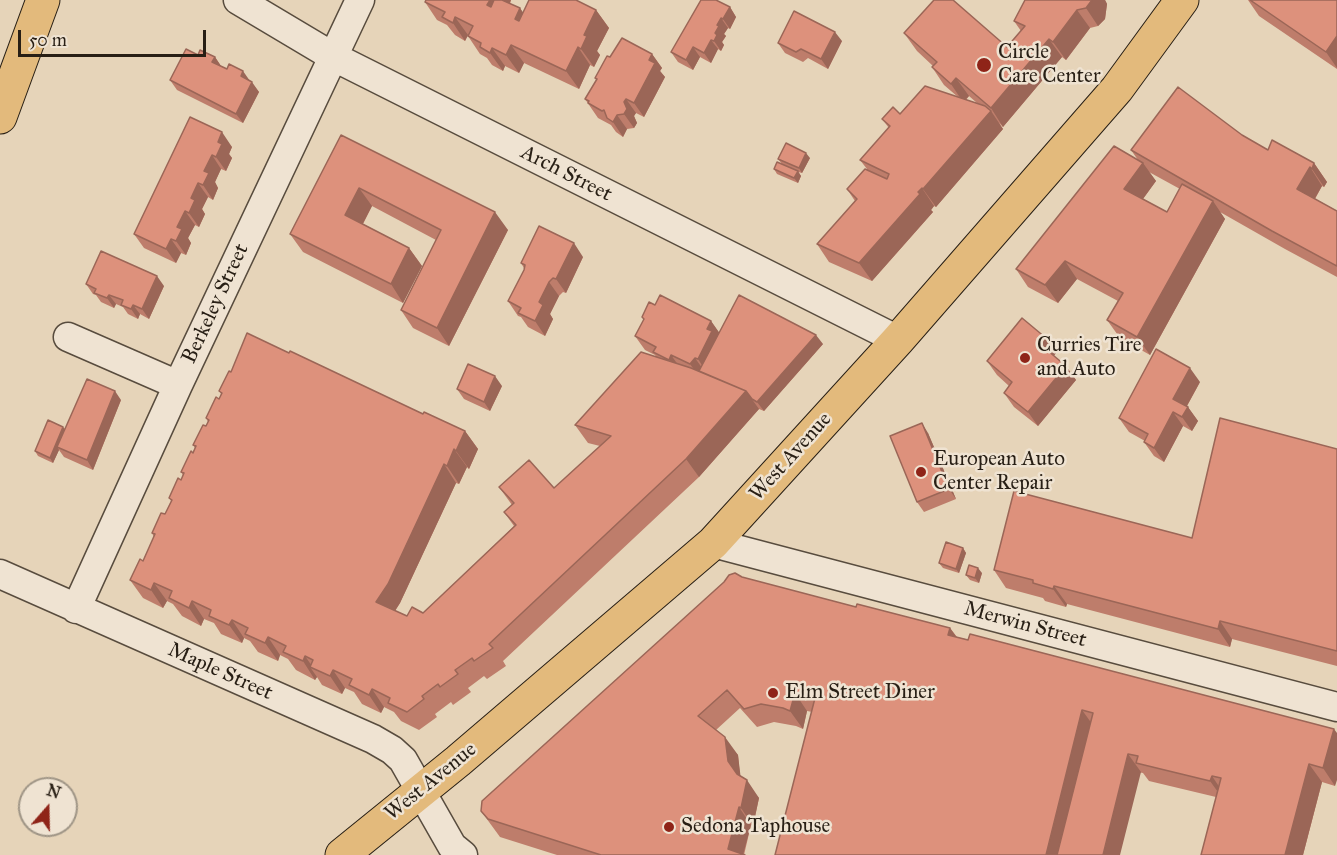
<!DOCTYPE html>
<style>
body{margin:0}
#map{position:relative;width:1337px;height:855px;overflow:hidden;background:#e6d4b9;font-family:"IM FELL Great Primer",serif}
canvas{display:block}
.north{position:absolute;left:18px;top:777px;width:60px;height:60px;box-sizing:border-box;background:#efe3d2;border:2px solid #9f9586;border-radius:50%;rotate:20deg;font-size:16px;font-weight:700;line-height:24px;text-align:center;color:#281f15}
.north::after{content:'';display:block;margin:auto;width:21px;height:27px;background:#8f2418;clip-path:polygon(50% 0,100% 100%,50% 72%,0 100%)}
.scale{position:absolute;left:18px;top:30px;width:188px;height:27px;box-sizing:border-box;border:3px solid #281f15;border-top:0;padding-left:8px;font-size:18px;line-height:21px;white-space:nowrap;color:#281f15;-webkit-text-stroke:4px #efe3d2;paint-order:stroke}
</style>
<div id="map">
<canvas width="1337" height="855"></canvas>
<div class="north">N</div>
<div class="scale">50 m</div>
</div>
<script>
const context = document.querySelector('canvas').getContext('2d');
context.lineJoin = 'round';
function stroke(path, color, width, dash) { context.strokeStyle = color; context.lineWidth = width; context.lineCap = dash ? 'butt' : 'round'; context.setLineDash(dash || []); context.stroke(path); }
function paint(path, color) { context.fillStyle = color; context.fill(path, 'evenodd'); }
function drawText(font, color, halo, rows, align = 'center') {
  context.font = font + ' "IM FELL Great Primer",serif'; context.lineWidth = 5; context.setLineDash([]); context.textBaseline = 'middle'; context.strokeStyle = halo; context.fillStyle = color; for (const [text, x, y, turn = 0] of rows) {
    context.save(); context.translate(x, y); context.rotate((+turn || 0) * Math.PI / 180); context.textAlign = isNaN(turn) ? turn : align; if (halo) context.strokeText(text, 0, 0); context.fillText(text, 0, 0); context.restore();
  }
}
const minor = new Path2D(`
 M238,0l94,56 566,284
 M68,337l110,48
 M713,543l624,164
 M0,574l373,165 19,11 11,10 49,86 11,9
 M76,609l102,-224 182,-385`);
const major = new Path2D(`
 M342,855l116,-94 255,-218 185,-203 219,-251 65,-89`);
const highway = new Path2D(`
 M0,117l43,-117`);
stroke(minor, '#584c3e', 31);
stroke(major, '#281f15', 35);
stroke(highway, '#281f15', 35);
stroke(minor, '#efe3d2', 28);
stroke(major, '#e3ba7c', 33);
stroke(highway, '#e3ba7c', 33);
paint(new Path2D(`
 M426,0h85l-1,4 10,4 3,5 73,-3 13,18 -12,23 3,4 -6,12 -4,-2 -11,24 -55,-26 -5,10 -14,-7 -2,5 -11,-6 -5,-7 -7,-4 -12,-18v-1l-3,6 -10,-6 -8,-10 -10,-5 -12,-18z
 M1025,0h80l2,4 -2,15 -7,7 -8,2 -24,32 -4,-3 -59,70 -4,-4 4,6 -67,78 -2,-1 -3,4 2,2 -61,69 -43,-19 -12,-18 38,-43 -8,-12 20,-20 -7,-9 29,-32 -7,-9 76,-22 -14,-12 -12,-18 1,-1 -16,-15 -13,-18 103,14 14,-16 -7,-10zM969,96l8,7 -11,-3z
 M1248,0h89v69l-78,-53z
 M730,7l6,10 -6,12 -2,-1 -4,6 2,2 -4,6 2,3 -3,6 -3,-2 -7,14 -11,-6 -7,13 -15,-8 -7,-10z
 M842,41l-14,28 -20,-11 -5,4 -18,-9 -7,-10z
 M652,54l10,14 -2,3 5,6 -21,40 -8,-4 -2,3 3,7 -3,5 -7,1 -4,8 -7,-5 -5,-7 -13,-7 -13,-19 12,-18 -2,-3 15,-21z
 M198,55l17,2 6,9 29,15 9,11 -16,31 -66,-33 -7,-10z
 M190,117l42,30 -3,7 3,4 -6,13 -5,-2 -6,13 3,6 -5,12 -5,-3 -6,12 3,5 -6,13 -4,-2 -7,13 3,5 -5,12 -5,-2 -5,10 -32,-15 -10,-14z
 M341,135l167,95 -59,116 -36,-18 -12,-18 35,-70 -64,-34 -9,18 46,24 13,18 -19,37 -100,-51 -13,-18z
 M1242,135l26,15 46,13 13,19 -3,5 -2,-1 -7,13 22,12v66l-52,-28 -65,-37 5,7 -75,136 -30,-17 -13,-18 11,-19 -41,-22 -19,24 -30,-16 -12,-18 122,-109 -7,-10zM1149,172l31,17 -13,23 -24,-13 13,-18z
 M810,158l-8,15 -4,-1 3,4 -3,7 -21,-9 -3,-5 8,-5 -4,-5z
 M583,257l-17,36 -3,-1 -4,4 -9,18 3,5 -8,17 -17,-9 -7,-10 -3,-1 -10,-15 16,-31v-2l-3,-5z
 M86,284l78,2 -15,33 -9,-5 -2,5 -10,-5 -5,-7 -7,-3 -2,4 -13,-6 -5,-7 -3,-1z
 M655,305l56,16 8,12 104,11 -59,67 -5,-2 -60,68 -196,184 3,5 -19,13 -3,-3 -16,12 3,4 -18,13 -2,-3 -16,12 2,3 -18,13 -18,-9 -7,-9 -10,-5 -3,6 -19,-9 -8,-12 -9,-4 -3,6 -20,-9 -5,-8 -2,3 -19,-10 -8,-11 -8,-4 -2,6 -20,-9 -8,-11 -6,-3 -2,5 -21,-9 -7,-11 -10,-4 -3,7 -19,-10 -9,-12 -6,-3 -4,7 -20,-10 -13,-18 13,-19 11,-24 -2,-4 13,-19 6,-13 -2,-3 12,-18 2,-5 -2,-3 14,-24 -2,-3 15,-23 -2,-4 13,-19 2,-5 -2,-3 12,-19 58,-19 134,61 42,17 13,18 -9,20 -2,-2 -8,17 -3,-1 -56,120 -5,8 12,5 16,-3 91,-87 -10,-14 8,-7 -13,-18 55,1 46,-42 -12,-3 -13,-18 81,-68 -1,-2 -10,-5 -10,-14 9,-16 -2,-3z
 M1046,338l10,15 -2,3 12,10 10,14 -38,46 -24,-19 -10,-14 5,-7 -12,-11 -10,-14z
 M1200,382l-13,24 11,15 -6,10 -9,-5 -19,36 -10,-6 -10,-14 1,-1 -16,-9 -10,-14z
 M502,386l-12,25 -26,-12 -7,-10z
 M121,400l-28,70 -29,-13 -5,-7 -6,13 -15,-7 -3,-5 30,-22z
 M928,433l28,66 -32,13 -7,-10z
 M1337,449v217l-105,-27 -2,8 -163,-43 -1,3 -21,-6 -2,-3 -37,-10 -12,-18 198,-32z
 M963,548l3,5 -7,20 -16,-5 -4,-5z
 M982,573l-3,10 -9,-3 -4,-5z
 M742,577l114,30 94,21 7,9 377,92 1,57 -13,-4 -19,73h-102l15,-58 -67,-16 -6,-8 -336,-62 -4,18 -7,-3 -22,-4 -17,5 -17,-19 -24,22 22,25 2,21 19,22 -6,28 -2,-1 -7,30h1h-188l-57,-18 -19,-26z`), '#be7d6b');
paint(new Path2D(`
 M490,0h21l-11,23 -13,-18z
 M1092,0h13l2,4 -2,15 -7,7 -12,-18z
 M730,7l6,10 -6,12 -7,-10z
 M520,8l12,18 -17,-7z
 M596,10l13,18 -12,23 3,4 -6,12 -13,-18 3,-14z
 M1077,10l13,18 -24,32 -13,-18z
 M455,17l13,18 -3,6 -12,-18z
 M721,18l7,10 -4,6 2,2 -4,6 2,3 -3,6 -7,-10 1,-8 2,-8z
 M835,32l7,9 -14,28 -7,-10z
 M1337,36v32l-11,-16z
 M1049,39l13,18 -59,70 -12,-19z
 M711,40l7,9 -7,14 -7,-10z
 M511,45l13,18 -5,10 -13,-18z
 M578,47l12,18 -11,24 -13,-18z
 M693,47l7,10 -7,13 -7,-10z
 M492,48l13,18 -2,5 -13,-18z
 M652,54l10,14 -2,3 5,6 -21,40 -10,-14 15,-43z
 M215,57l6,9 -9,-4z
 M243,71l7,10 -9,-5z
 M956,78l13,18 -6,6 -12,-18z
 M252,82l7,10 -16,31 -7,-9z
 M626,99l10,14 -2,3 3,7 -3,5 -10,-14v-12z
 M991,111l12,18 -67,78 -13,-18z
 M617,115l10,14 -4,8 -10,-15z
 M222,132l10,15 -3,7 3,4 -6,13 -10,-14 2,-15z
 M806,153l4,5 -8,15 -3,-5z
 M212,155l9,14 -6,13 3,6 -5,12 -10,-15 1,-14z
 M1143,163l13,18 -19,26 -13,-18z
 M1314,163l13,19 -3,5 -12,-18z
 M1310,167l12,19 -12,21 -13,-18z
 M798,171l3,5 -3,7 -4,-5z
 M198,183l10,14 -6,12 3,5 -6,13 -10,-14 2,-15z
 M359,188l13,18 -14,27 -13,-18z
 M922,188l12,18 -3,4 2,2 -61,69 -13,-18z
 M1213,201l12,18 -75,136 -13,-18z
 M185,211l10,14 -7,13 3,5 -5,12 -10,-14 1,-14z
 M495,212l13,18 -59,116 -12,-18z
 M171,239l10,14 -5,10 -10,-14z
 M574,243l9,14 -17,36 -10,-14z
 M409,248l13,18 -19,37 -12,-19z
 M1065,261l12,18 -19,24 -13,-18z
 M157,276l7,10 -15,33 -7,-10z
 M549,282l10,14 -9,18 3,5 -8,17 -10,-15 4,-19z
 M109,295l7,9 -2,4 -7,-10z
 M133,305l7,9 -2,5 -7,-10z
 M711,321l10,14 -14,38 -9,-14 9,-30z
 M816,335l7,9 -59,67 -7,-9z
 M1046,338l10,15 -5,6 -10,-14z
 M671,355l10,14 -12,-9z
 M695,358l10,14 -5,6 -10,-14z
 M1066,366l10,14 -38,46 -10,-14z
 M1190,368l10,14 -17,31 -10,-14z
 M495,376l7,10 -12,25 -6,-9z
 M115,391l6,9 -28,70 -6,-10z
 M746,391l13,18 -60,68 -13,-18z
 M1188,407l10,14 -6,10 -10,-14z
 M1173,412l10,14 -19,36 -10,-14z
 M922,423l6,10 28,66 -7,-10z
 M63,427l4,4 -10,16 2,3 -6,13 -3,-5z
 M465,431l13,18 -9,20 -13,-18z
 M454,449l13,18 -8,17 -12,-18z
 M444,464l12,19 -56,120 -11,17 -13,-18z
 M963,548l3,5 -7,20 -3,-4z
 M978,568l4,5 -3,10 -4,-5z
 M154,583l13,18 -4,7 -12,-18z
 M1054,586l13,18 -1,3 -13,-18z
 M192,601l12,18 -3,7 -12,-18z
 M232,620l12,18 -2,5 -13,-18z
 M1220,621l12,18 -2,8 -12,-18z
 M950,628l13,18 -15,-11z
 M268,637l12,18 -2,6 -13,-18z
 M305,656l9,13 -4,-2 7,10 -2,3 -12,-19z
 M333,670l12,18 -3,6 -12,-18z
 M372,689l12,18 -3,6 -12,-18z
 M795,693l12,18 -4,18 -13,-18z
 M1082,710l13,18 -32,127h-17z
 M1334,729l3,4v47l-2,6 -12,-18z
 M725,737l13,18 3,25 -13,-19z
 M1128,754l13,18 -21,83h-17z
 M1309,764l13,18 -19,73h-18z
 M1212,776l12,18 -1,5 -13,-18z
 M747,780l12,18 -6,28 -12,-18z
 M739,807l12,18 -8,30 -15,-6z`), '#9b6657');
const building = new Path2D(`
 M426,0h64l-3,5 4,2 3,-7h8l18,8 -5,11 4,2 10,-21h47l20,10 -12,25 3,1 -6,13 -3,-2 -12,24 -55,-26 -5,10 -14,-7 -2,5 -10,-6 1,-4 -13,-7 5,-10 -18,-9 -2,6 -11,-6 3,-5 -20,-10z
 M701,0h15l14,7 -7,12 -2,-1 -4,7 2,1 -4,7 2,2 -3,6 -3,-1 -7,13 -11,-6 -7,13 -15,-8z
 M934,0h19l54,47 18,-21 -11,-5 11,-21h67l-6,8 -9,2 -24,32 -4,-3 -58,69 -35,-30 -5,6 -19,-17 5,-5 -33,-29z
 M1250,0h87v36l-11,16z
 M794,11l41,21 -14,27 -20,-10 -5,3 -18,-9z
 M622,38l30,16 -3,6 6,3 -21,40 -8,-4 -2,3 3,7 -3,5 -7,1 -4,7 -6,-4 -3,-8 -2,1 -14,-8 1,-2 -4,-2 12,-20 -2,-1 12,-22 3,1z
 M186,49l12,6 2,-5 15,7 -3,5 15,7 2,-5 14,7 -2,5 11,6 -16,32 -66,-34z
 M925,86l60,20 6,5 -68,78 -1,-1 -4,4 2,2 -61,69 -42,-19 40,-45 -10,-10 18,-20 22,10 2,-5 -29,-14 30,-34 -8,-7 11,-12 7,7z
 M1178,87l64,48 26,15 4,-10 42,23 -2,6 -2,-2 -13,22 40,22v55l-65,-35 -141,-81z
 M190,117l32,15 -4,10 4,2 -6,13 -4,-2 -8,16 5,2 -6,12 -5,-2 -7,15 4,2 -6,13 -4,-2 -8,16 5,2 -6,12 -5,-2 -5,10 -32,-15z
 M341,135l154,77 -58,116 -36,-18 40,-80 -82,-42 -14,27 64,33 -18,36 -101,-50z
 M786,143l20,10 -7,15 -21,-9z
 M1114,146l29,17 -19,26 43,23 15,-28 31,17 -76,136 -30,-17 16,-27 -58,-32 -20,24 -29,-16z
 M777,162l21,9 -4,7 -20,-9z
 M539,226l35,17 -18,36 -3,-1 -4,4 -10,20 4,3 -8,16 -17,-8 3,-5 -13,-7 16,-31 1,-5 -4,-2z
 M101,251l56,25 -15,33 -9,-4 -2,4 -10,-4 2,-5 -14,-5 -2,3 -13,-5 2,-4 -10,-5z
 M660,295l51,26 -4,8 5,2 -14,28 -3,-1 -5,6 -19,-9 -2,5 -16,-8 3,-5 -21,-11 9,-17 -2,-2 7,-15 6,3z
 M739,295l77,40 -59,67 -5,-3 -6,-8 -47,-20z
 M1022,318l24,20 -5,7 25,21 -38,46 -24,-19 8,-11 -25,-21z
 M247,333l42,20 1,-2 133,63 1,-2 41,19 -9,20 -2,-2 -7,17 -3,-2 -56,120 -12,18 31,14 5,-9 11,6 93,-88 -12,-13 10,-9 -15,-16 30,-27 25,28 57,-52 -36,-11 66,-73 50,16 55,23 -60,68 -197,185 4,4 -19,13 -2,-3 -17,12 3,4 -18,13 -2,-3 -16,12 2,3 -17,13 -19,-9 2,-5 -18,-9 -3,6 -20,-10 3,-6 -19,-9 -3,6 -20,-9 3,-7 -8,-4 -2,5 -20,-9 3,-6 -18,-9 -3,6 -20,-9 3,-6 -16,-8 -3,5 -20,-9 2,-6 -19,-9 -3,7 -20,-10 3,-7 -18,-8 -3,7 -21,-10 10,-21 3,2 12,-27 -3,-1 9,-20 4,1 7,-14 -3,-2 9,-20 3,2 3,-7 -3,-1 10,-21 2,2 3,-7 -3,-1 10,-20 3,1 3,-6 -3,-2 10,-21 3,2 3,-6 -3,-2 10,-20 2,1z
 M1156,349l34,19 -17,31 15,8 -6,10 -9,-5 -19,36 -10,-6 4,-8 -29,-16z
 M468,364l27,12 -11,26 -27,-13z
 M87,379l28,12 -28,69 -30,-13z
 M1220,418l117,31v202l-117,-30 -2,8 -164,-43 -1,3 -20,-6v-3l-39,-10 20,-79 178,47z
 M48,420l15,7 -13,31 -15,-7z
 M922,423l27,66 -32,13 -27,-66z
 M946,542l17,6 -7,21 -17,-6z
 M969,565l9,3 -3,10 -9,-3z
 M735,573l7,4 114,30 1,-3 93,24 -2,7 20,5 2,-6 364,95 -11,39 -14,-4 -24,91h-84l20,-77 -9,-2 -2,5 -74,-18 2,-7 -10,-2 -25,101h-46l36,-142 -11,-3 -36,145h-271l40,-157 -20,-5 -5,18 -7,-3 -22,-4 -17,5 -17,-19 -29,26 27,21 3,24 9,13 10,6 -6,28 -2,-1 -11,42 17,6h-144l-113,-36 -7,-8 1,-10 242,-219 5,-7z`);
paint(building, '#dd917c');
stroke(building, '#9b6657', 1.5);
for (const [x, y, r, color] of [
 [984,65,8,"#8f2418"],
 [1025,358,6,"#8f2418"],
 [921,472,6,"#8f2418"],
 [773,693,6,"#8f2418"],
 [669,827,6,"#8f2418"]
]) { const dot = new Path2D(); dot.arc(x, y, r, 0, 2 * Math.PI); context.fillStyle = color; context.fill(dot); stroke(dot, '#efe3d2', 2); }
drawText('21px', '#281f15', '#efe3d2', [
 ["Circle",998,53],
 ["Care Center",998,77],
 ["Curries Tire",1037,346],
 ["and Auto",1037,370],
 ["European Auto",933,460],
 ["Center Repair",933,484],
 ["Elm Street Diner",785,693],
 ["Sedona Taphouse",681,827]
], 'left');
drawText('21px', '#281f15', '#efe3d2', [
 ["Arch Street",566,174,27],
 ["Berkeley Street",216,304,-65],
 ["West Avenue",791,457,-48],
 ["Merwin Street",1025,625,15],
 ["Maple Street",220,672,24],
 ["West Avenue",431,782,-39]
]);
</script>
